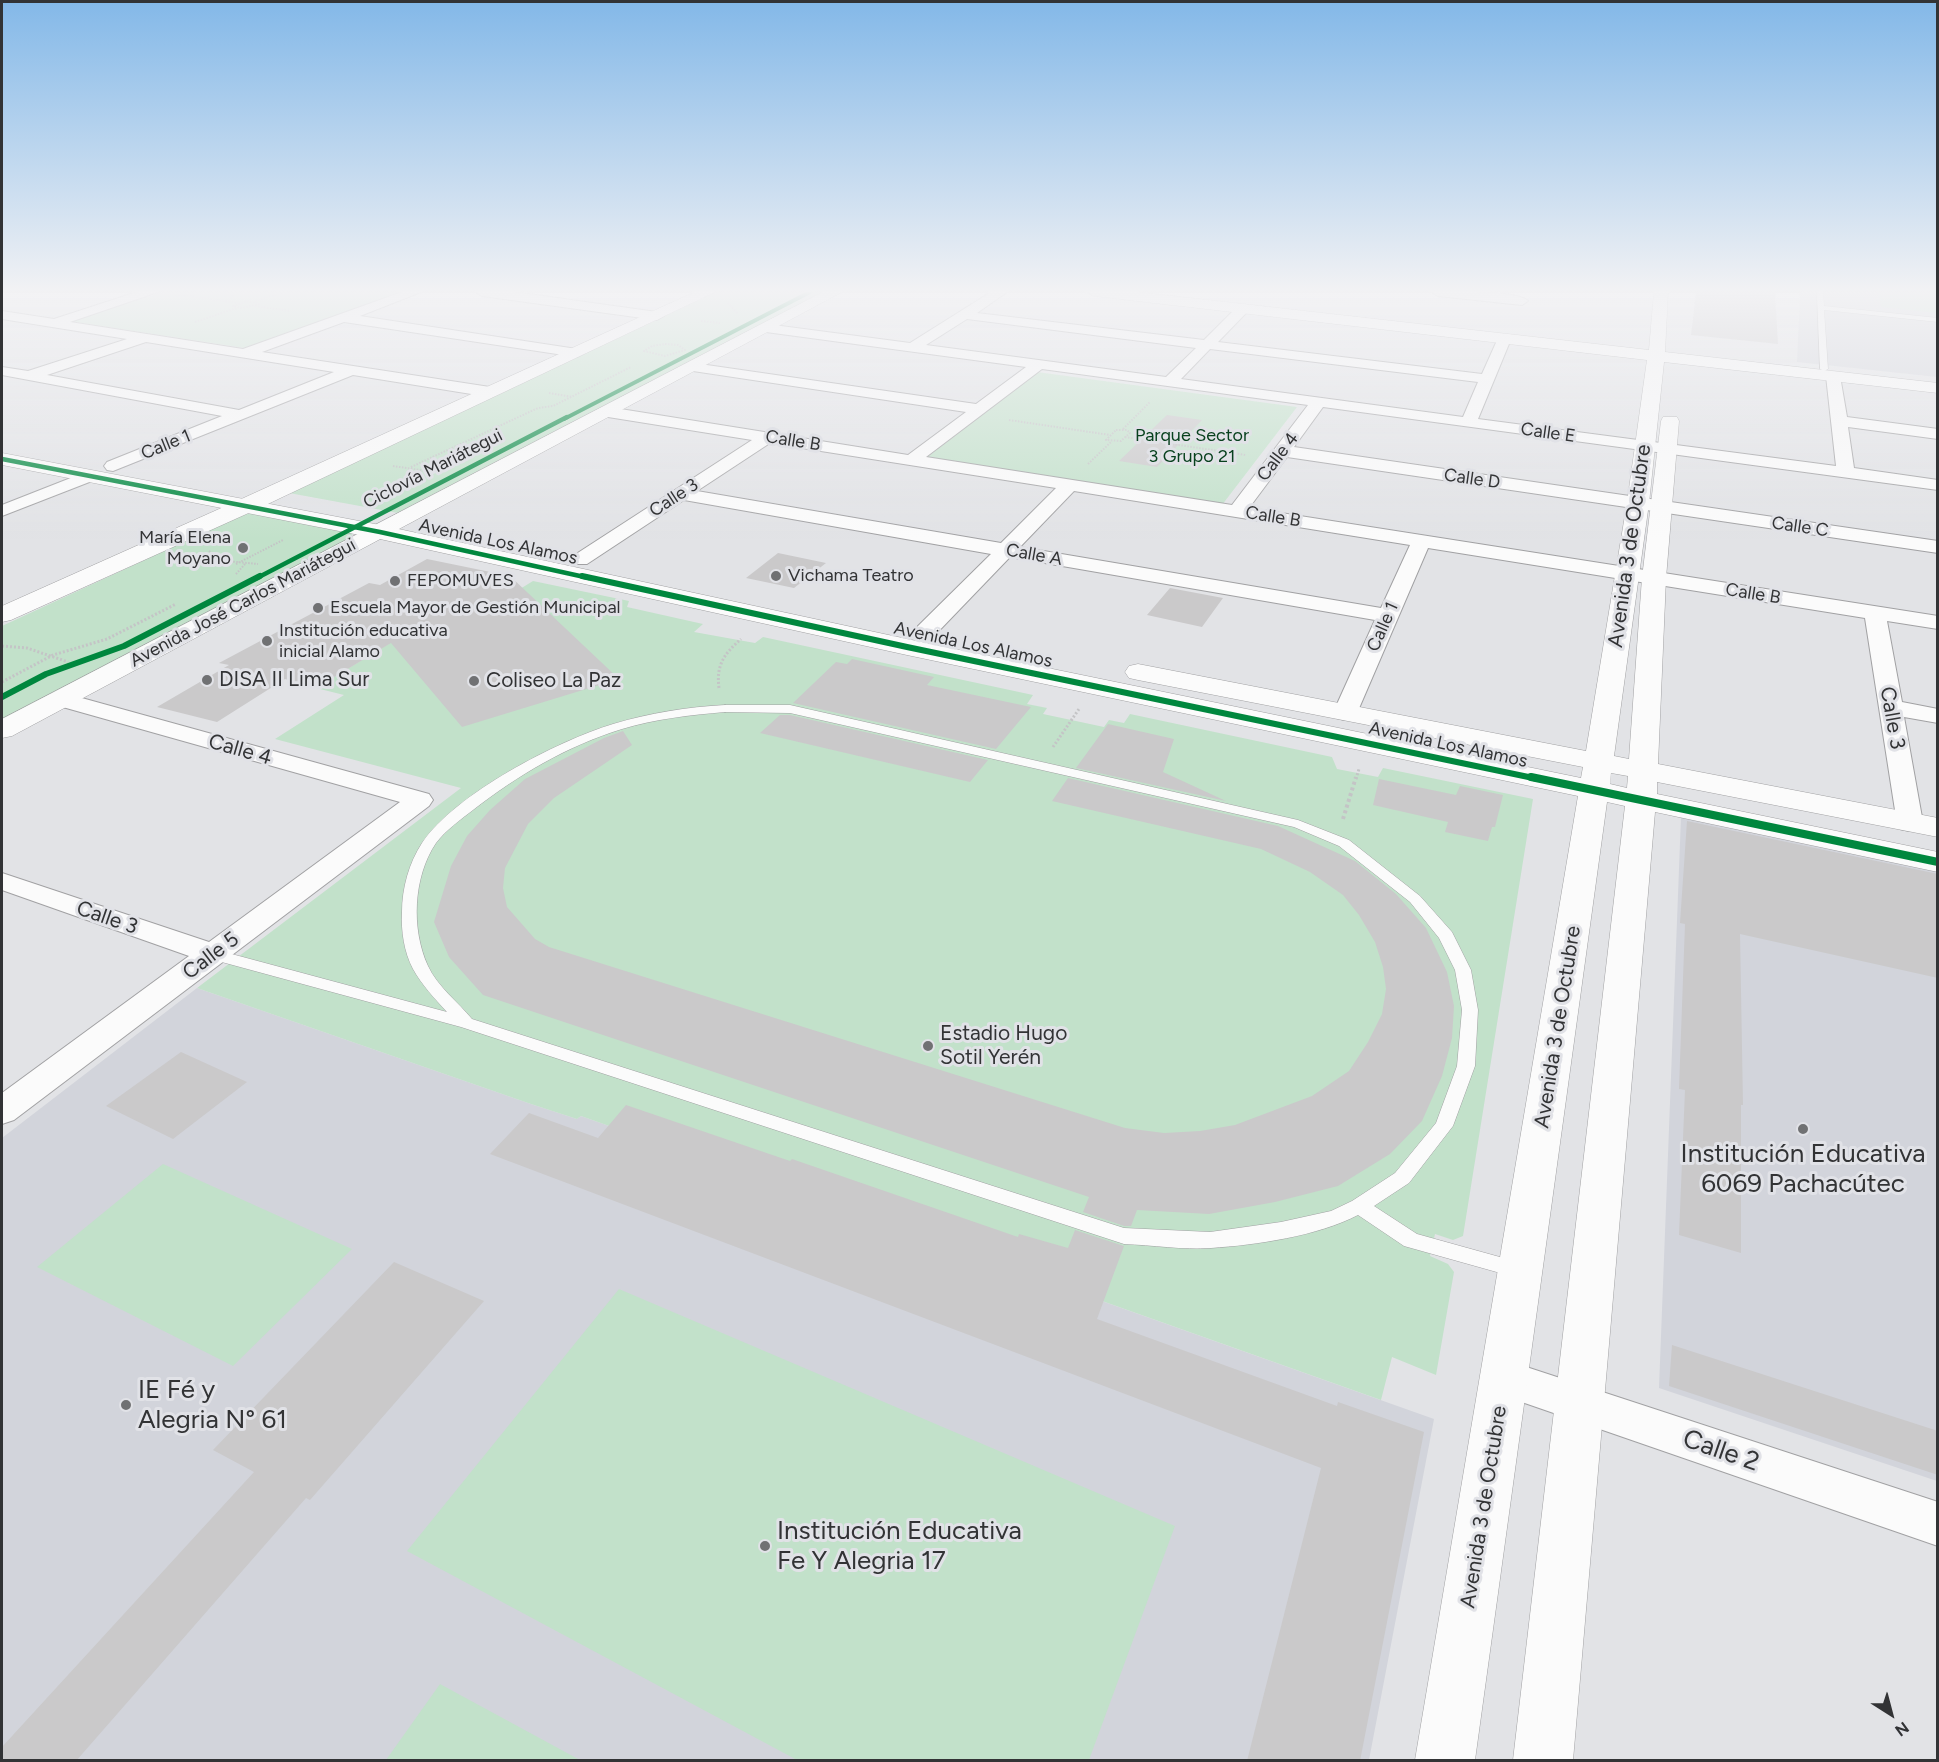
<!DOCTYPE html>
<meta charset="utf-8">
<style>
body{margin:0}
#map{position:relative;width:1939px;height:1762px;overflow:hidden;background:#e2e3e6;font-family:Figtree,sans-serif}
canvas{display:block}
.frame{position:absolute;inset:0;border:3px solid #323335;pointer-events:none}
.north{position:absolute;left:1861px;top:1684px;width:60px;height:60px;-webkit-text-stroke:4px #e1e2e7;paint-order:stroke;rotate:144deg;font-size:16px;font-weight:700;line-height:24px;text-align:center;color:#323335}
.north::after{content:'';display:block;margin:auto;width:21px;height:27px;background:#323335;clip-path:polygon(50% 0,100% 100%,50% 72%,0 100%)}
</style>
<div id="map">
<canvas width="1939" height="1762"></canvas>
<div class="frame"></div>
<div class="north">N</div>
</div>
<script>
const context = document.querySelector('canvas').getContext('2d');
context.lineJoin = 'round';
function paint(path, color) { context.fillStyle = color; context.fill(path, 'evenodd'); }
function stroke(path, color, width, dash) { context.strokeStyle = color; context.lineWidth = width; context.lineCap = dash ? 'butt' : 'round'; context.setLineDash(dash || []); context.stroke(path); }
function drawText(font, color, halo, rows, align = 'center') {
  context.font = font + ' Figtree,sans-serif'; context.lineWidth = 6; context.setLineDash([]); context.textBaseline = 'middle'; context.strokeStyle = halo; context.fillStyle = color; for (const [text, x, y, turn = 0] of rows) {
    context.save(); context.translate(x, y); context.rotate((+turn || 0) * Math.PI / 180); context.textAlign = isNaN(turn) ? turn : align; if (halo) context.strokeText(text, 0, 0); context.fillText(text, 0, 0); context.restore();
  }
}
paint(new Path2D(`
 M1800,292h137v85l-140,-15z
 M1681,817l256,53v611l-278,-93z
 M197,988l334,116 46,15 4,-3 853,303 -65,341h-1367v-622z`), '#d2d4db');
paint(new Path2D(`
 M163,292h241l-160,56 -176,-27z
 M716,292h107l-425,221 -109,-20z
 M1932,292l5,21 -56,-6 -3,-15z
 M1037,372l260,35 -75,98 -296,-47z
 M257,512l94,20 2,6 -351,182v-94l240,-111z
 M533,581l96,20 -2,6 76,17 -9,8 61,11 8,-6 270,58 -6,9 20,4 -4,6 61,13 5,-7 15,3 6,-9 202,43 5,12 41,8 5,-9 150,31 -70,437 -10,4 -18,-6 -5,22 18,8 6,8 -18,103 -44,-18 -11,43 -800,-284 -4,3 -46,-15 -334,-116 264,-200 -186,-49 69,-44 -28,-7 107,-65 30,7z
 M163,1164l189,85 -119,117 -196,-99z
 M619,1289l556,237 -86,234h-292l-390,-209z
 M440,1684l140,76h-194z`), '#c2e1ca');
paint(new Path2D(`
 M1696,292h79l3,52 -87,-9z
 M1167,415l35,5 -45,47 -38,-6z
 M778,553l48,10 -32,25 -48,-10z
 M427,559l83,17 109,103 -157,48 -71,-84 -75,45 -31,-9 -68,43 -60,-15 72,-42 -10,-2 150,-80 11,2z
 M1170,588l53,10 -21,29 -55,-12z
 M852,659l82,18 -7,8 104,22 -35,42 -203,-46 43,-41 11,2z
 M780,715h10l198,45 -18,22 -210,-49z
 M1108,724l66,15 -11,33 63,29 -150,-33z
 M623,731l9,14 -78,53 -26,26 -23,44 -2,20 4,19 28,32 14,8 576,181 39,5 36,-2 35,-6 77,-29 37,-25 19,-29 14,-28 4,-25 -3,-22 -8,-25 -16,-27 -16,-20 -33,-23 -49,-23 -209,-48 16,-23 210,48 77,35 41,33 30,34 21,44 7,34 -2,32 -10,38 -20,45 -32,33 -52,32 -63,16 -66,12 -72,-4 -6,16h-7l-41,-14 6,-15 -606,-202 -34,-38 -15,-35 17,-56 16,-30 23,-26 35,-31 79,-41z
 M1379,779l77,16 4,-9 43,9 -8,32h-3l-4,14 -43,-9 3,-10 -75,-17z
 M1687,821l251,53v104l-198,-44 3,171h-2v148l-62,-18 6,-145 -6,-1 6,-165 -5,-1z
 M181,1052l66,30 -74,57 -67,-33z
 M626,1105l164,56 2,-2 226,78 1,-3 49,14 7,-18 49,16 -27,73 240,87 1,-4 86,30 -64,329h-113l74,-293 -831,-314 39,-41 69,25z
 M394,1262l90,39 -174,199 -4,-2 -230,263h-74v-14l252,-275 -41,-22z
 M1672,1345l266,86v44l-269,-89z`), '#cac9ca');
const service = new Path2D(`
 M1817,292h6l1,14 114,12v4l-114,-12 4,59 -4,2 -4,-2z
 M725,705h65l508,115 51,20 71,56 32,36 19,38 7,40 -3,56 -22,60 -44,57 -35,23 43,28 108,30 3,6 -3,6 -7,2 -114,-32 -46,-31c-40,21 -102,30 -147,33 -28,2 -59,-3 -87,-4l-663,-217 -254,-69 -2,-4 8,-5 234,63c-12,-13 -25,-27 -34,-43 -9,-17 -12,-38 -11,-57 0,-24 7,-49 20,-69 33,-49 135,-102 191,-119 37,-11 74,-17 112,-19zM725,712l65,1 504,114 45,19 71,56 29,36 16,32 7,40 -5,56 -21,57 -41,50 -43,28 -21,10 -50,11 -71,10 -86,-4 -652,-209c-14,-17 -35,-33 -44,-53 -17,-37 -15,-89 8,-123 10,-13 24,-23 37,-33 45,-35 94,-64 149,-81 33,-10 68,-14 103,-17z`);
const minor = new Path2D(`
 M137,292h21l-88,30 173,27 159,-57h19l-61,24 217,33 7,4 -7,4 -233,-35 -82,30 228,35 8,5 -8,5 -137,-22 -240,96 -6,-1 -3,-4 3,-4 115,-46 -220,-41v-8l26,4 99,-32 -125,-20v-8l52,8zM146,342l188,30 -95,38 -192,-35z
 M476,292h38l143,20 7,4 -7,4 -175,-24z
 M991,292h16l-30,21 227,27 34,-34 5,-1 7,4 -32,33 264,32 17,-38h10l2,3 -33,80 358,47 -10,-90 7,-4 7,4 7,41 91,12v10l-90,-12 6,41 84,12v10l-615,-83 -29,40 644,94v12l-651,-96 -38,51 689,108v13l-51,-8 15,81 36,7v14l-34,-6 19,106 -3,6 -10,2 -10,-2 -3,-6 -32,-205 -437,-70 -71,165 -4,5 -8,2 -8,-2 -4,-5 42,-93 -365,-63 -76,79 -8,2 -8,-2 -3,-5 3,-5 73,-72 -307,-54 -97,64h-14l-3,-4 3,-4 179,-116 -144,-23 -8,-5 2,-3 6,-2 300,48 58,-43 -273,-41 -7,-4 7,-4 283,41 50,-37 -260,-35 -7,-4 7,-4 144,19zM967,319l229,29 -30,29 -240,-32zM1210,349l268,33 -15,35 -282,-38zM1042,369l266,36 -76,100 -306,-48zM770,443l286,45 -55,55 -304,-52zM1074,491l336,54 -29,63 -361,-61z
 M1432,292c18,0 85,-2 96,9l-6,4 -84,-9z
 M86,472l6,1 3,4 -3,4 -90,35v-11z
 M60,692l369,102 4,6 -4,6 -415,314 -12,4v-31l187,-137 -187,-66v-17l207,69 191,-140 -348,-98 -4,-5 4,-5z
 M1505,1360l433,142v44l-448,-155 -6,-13 6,-13z`);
const tertiary = new Path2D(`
 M1087,292h50l512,58 5,-58h14l-3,60 273,31v10l-274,-31 -15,141 -35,253 15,3 13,-181 19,-157 2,-4h14l2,4 -13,157 -8,186 280,54v19l-281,-55v12l281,58v20l-283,-60 -82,948h-60l112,-954 -18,-4 -132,958h-60l163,-964 -671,-141 -527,-116 -378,-74v-12l378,72 527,114 674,139 2,-11 -445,-87 -9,-2 -4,-6 4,-6 9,-2 448,87 41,-248 20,-143 -553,-64zM1611,773l17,3 -1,12 -17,-4z`);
const secondary = new Path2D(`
 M695,292h20l-462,219 -242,109 -9,2v-16l235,-105z
 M823,292h19l-830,444 -10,2v-19z`);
stroke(service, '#a1a1a3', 1);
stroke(minor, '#a1a1a3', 2);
stroke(tertiary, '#a1a1a3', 1);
stroke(secondary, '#a1a1a3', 1);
stroke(new Path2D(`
 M175,294l63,9
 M229,301l5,-9
 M247,301l12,3 -17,4 -9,-2z
 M255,301l28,-9
 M728,303l10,11
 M255,306l35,5
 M701,321l19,2
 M195,322l42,-14
 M665,344l13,1 7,5 -20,6 -21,-5 8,-5z
 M549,393l23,4
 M1009,420l101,15
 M1123,429l27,-27
 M1116,430h11l3,3 -9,8 -15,-1z
 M1125,437l121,18
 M1088,464l23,-22
 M393,466l40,6
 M411,467l127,-59 15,-2 78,-39
 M388,488l36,-18
 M209,551l17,10 32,3
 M236,564l47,-24
 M236,574l9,-10`), '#c4c4c6', 2, [1.5, 1.5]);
stroke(new Path2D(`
 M2,646l25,2 41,14
 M2,682l51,-27 54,-16 69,-35
 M719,688c-3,-23 5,-34 22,-49
 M1053,747l26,-38
 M1356,779l3,-10`), '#c4c4c6', 3, [2, 2]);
stroke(new Path2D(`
 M1343,819l13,-42`), '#c4c4c6', 4, [3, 3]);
paint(service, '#fbfbfb');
paint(minor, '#fbfbfb');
paint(tertiary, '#fbfbfb');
paint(secondary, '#fbfbfb');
stroke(new Path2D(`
 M564,419l246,-127`), '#00873e', 4);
stroke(new Path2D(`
 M2,459l378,73 209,46
 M257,578l310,-161`), '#00873e', 4.5);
stroke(new Path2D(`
 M582,576l325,71 631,132
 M2,697l44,-23 78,-28 136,-70`), '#00873e', 6);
stroke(new Path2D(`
 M1531,777l407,85`), '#00873e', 8);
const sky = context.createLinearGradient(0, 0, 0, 539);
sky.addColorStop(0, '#83b8e8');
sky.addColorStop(0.54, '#f2f2f4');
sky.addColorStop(1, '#f2f2f400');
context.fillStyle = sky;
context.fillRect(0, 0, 1939, 539);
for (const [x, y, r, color] of [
 [243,548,6,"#707173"],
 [776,576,6,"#707173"],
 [395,581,6,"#707173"],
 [318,608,6,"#707173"],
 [267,641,6,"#707173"],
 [207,680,6,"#707173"],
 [474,681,6,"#707173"],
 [928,1046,6,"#707173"],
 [1803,1129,6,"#707173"],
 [126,1405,6,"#707173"],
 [765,1546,6,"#707173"]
]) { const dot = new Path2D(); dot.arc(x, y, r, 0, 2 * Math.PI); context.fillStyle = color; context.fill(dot); stroke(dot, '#e1e2e7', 2); }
drawText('18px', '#323335', '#e1e2e7', [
 ["Calle E",1548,433,8],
 ["Calle B",793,441,9],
 ["Calle 1",166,445,-22],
 ["Calle 4",1278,457,-53],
 ["Ciclovía Mariátegui",433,469,-27],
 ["Calle D",1472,479,8],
 ["Calle 3",674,498,-33],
 ["Calle B",1273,517,9],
 ["Calle C",1800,527,8],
 ["Avenida Los Alamos",498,542,12],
 ["Calle A",1034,555,10],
 ["Calle B",1753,594,9],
 ["Avenida José Carlos Mariátegui",243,603,-28],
 ["Calle 1",1383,627,-66],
 ["Avenida Los Alamos",973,645,12],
 ["Avenida Los Alamos",1448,745,12]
]);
drawText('18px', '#08411e', '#e1e2e7', [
 ["Parque Sector",1192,436],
 ["3 Grupo 21",1192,457]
]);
drawText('18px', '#323335', '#e1e2e7', [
 ["María Elena",231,538,"right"],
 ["Moyano",231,559,"right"],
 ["Vichama Teatro",788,576],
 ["FEPOMUVES",407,581],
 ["Escuela Mayor de Gestión Municipal",330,608],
 ["Institución educativa",279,631],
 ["inicial Alamo",279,652]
], 'left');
drawText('21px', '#323335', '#e1e2e7', [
 ["Avenida 3 de Octubre",1630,546,-82],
 ["Calle 3",1892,718,80],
 ["Calle 4",240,750,16],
 ["Calle 3",107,918,19],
 ["Calle 5",211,956,-37],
 ["Avenida 3 de Octubre",1558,1027,-81],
 ["Avenida 3 de Octubre",1484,1507,-81]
]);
drawText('21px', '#323335', '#e1e2e7', [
 ["DISA II Lima Sur",219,680],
 ["Coliseo La Paz",486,681],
 ["Estadio Hugo",940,1034],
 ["Sotil Yerén",940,1058]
], 'left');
drawText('26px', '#323335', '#e1e2e7', [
 ["Institución Educativa",1803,1154,"center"],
 ["6069 Pachacútec",1803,1184,"center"],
 ["IE Fé y",138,1390],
 ["Alegria N° 61",138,1420],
 ["Institución Educativa",777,1531],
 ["Fe Y Alegria 17",777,1561]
], 'left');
drawText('26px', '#323335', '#e1e2e7', [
 ["Calle 2",1721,1451,19]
]);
</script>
